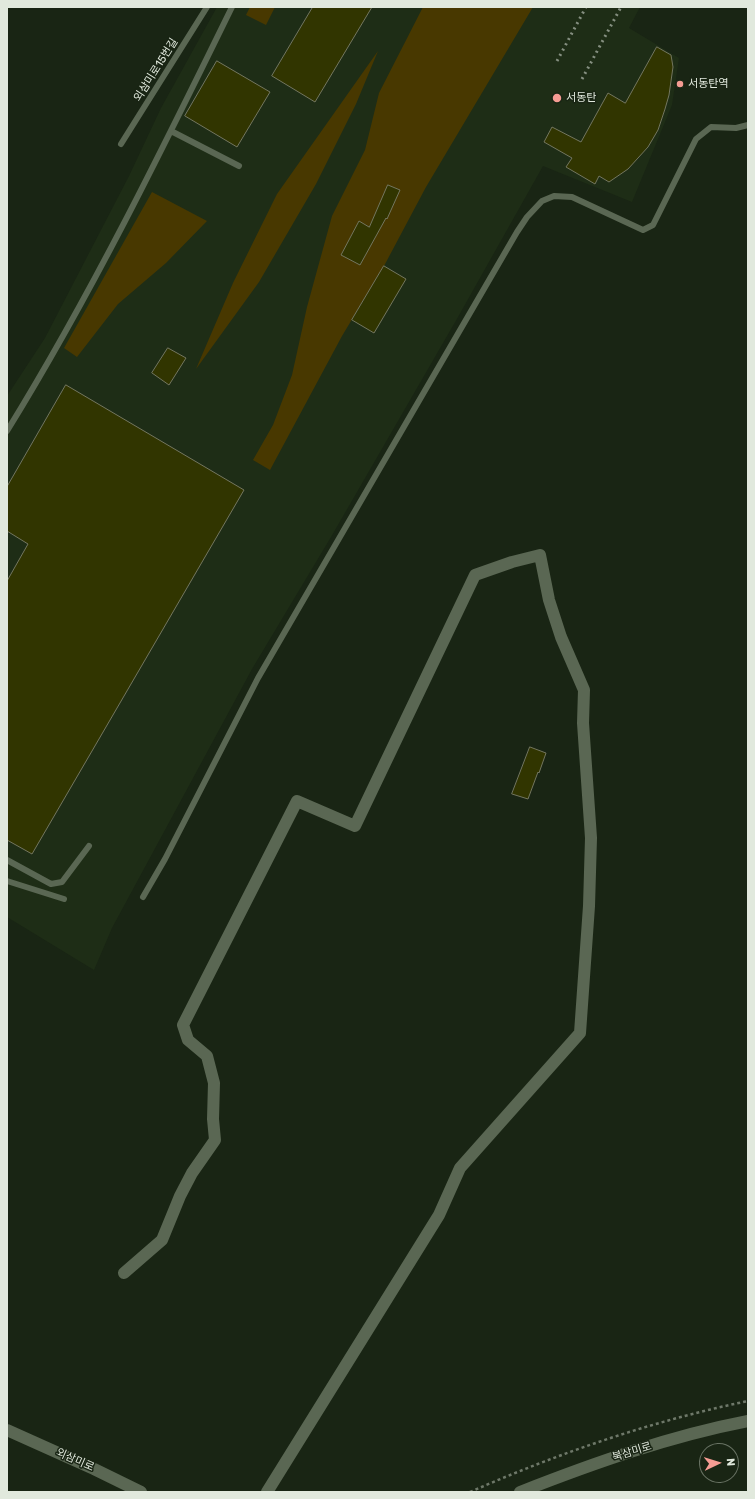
<!DOCTYPE html>
<meta charset="utf-8">
<style>
body{margin:0}
#map{position:relative;width:755px;height:1499px;overflow:hidden;background:#192514;font-family:Rubik,sans-serif}
canvas{display:block}
.frame{position:absolute;inset:0;border:8px solid #e1e9dd;pointer-events:none}
.north{position:absolute;left:699px;top:1443px;width:40px;height:40px;box-sizing:border-box;background:#192514;border:1px solid #697364;border-radius:50%;rotate:86deg;font-size:11px;font-weight:700;line-height:16px;text-align:center;color:#e1e9dd}
.north::after{content:'';display:block;margin:auto;width:14px;height:18px;background:#f59c93;clip-path:polygon(50% 0,100% 100%,50% 72%,0 100%)}
</style>
<div id="map">
<canvas width="755" height="1499"></canvas>
<div class="frame"></div>
<div class="north">N</div>
</div>
<script>
const context = document.querySelector('canvas').getContext('2d');
context.lineJoin = 'round';
function paint(path, color) { context.fillStyle = color; context.fill(path, 'evenodd'); }
function stroke(path, color, width, dash) { context.strokeStyle = color; context.lineWidth = width; context.lineCap = dash ? 'butt' : 'round'; context.setLineDash(dash || []); context.stroke(path); }
function drawText(font, color, halo, rows, align = 'center') {
  context.font = font + ' Rubik,"Noto Sans KR",sans-serif'; context.lineWidth = 3; context.setLineDash([]); context.textBaseline = 'middle'; context.strokeStyle = halo; context.fillStyle = color; for (const [text, x, y, turn = 0] of rows) {
    context.save(); context.translate(x, y); context.rotate((+turn || 0) * Math.PI / 180); context.textAlign = isNaN(turn) ? turn : align; if (halo) context.strokeText(text, 0, 0); context.fillText(text, 0, 0); context.restore();
  }
}
paint(new Path2D(`
 M217,7h423l-11,21 50,30 -7,47 -40,97 -89,-36 -85,151 -127,220 -79,132 -140,259 -18,42 -87,-53v-521l38,-58 84,-162 32,-68z`), '#1e2d16');
paint(new Path2D(`
 M250,7h25l-9,18 -20,-10z
 M423,7h110l-107,180 -42,79 -42,70 -72,134 -17,-10 20,-35 19,-50 15,-68 25,-91 33,-66 14,-57z
 M378,51l-22,53 -40,80 -57,98 -63,87 37,-86 44,-89z
 M152,192l55,29 -41,42 -48,41 -41,53 -13,-9z`), '#483800');
const building = new Path2D(`
 M313,7h59l-57,95 -43,-26z
 M657,47l14,8 2,12 -4,28 -4,14 -7,21 -10,17 -20,22 -19,13 -10,-6 -4,8 -29,-17 6,-9 -28,-16 8,-15 29,15 27,-49 17,10z
 M217,61l53,31 -33,55 -52,-31z
 M388,185l12,5 -13,29 -1,-1 -26,47 -19,-10 18,-34 10,6z
 M384,266l22,13 -32,54 -22,-13z
 M168,348l18,10 -17,27 -17,-12z
 M66,385l178,105 -212,364 -25,-14v-259l21,-37 -21,-13v-44z
 M530,747l16,6 -7,20 -1,-1 -10,27 -16,-5z`);
paint(building, '#313500');
stroke(building, '#73765f', 1);
stroke(new Path2D(`
 M470,1492c89,-39 182,-71 278,-91`), '#6e7869', 2.5, [3, 3]);
stroke(new Path2D(`
 M171,131l68,35
 M121,144l86,-137
 M7,431c84,-136 155,-281 225,-424
 M7,860l44,24 11,-2 27,-36
 M7,881l57,18
 M143,897l22,-38 93,-181 259,-446 10,-15 15,-16 12,-5 18,1 71,33 10,-5 43,-86 15,-12 25,1 12,-3`), '#5a6753', 6);
stroke(new Path2D(`
 M124,1273l38,-33 18,-44 12,-23 23,-33 -2,-21 1,-36 -7,-27 -19,-16 -5,-15 114,-224 58,25 120,-251 37,-13 28,-7 9,45 12,37 23,53 -1,33 8,115 -2,68 -9,127 -120,135 -21,47 -172,277
 M7,1430l87,39 47,23`), '#5a6753', 12);
stroke(new Path2D(`
 M520,1492c74,-29 150,-56 228,-71`), '#5a6753', 12);
stroke(new Path2D(`
 M557,61l29,-54
 M582,79l39,-72`), '#858f80', 3, [2, 4]);
for (const [x, y, r, color] of [
 [680,84,4,"#f59c93"],
 [557,98,5,"#f59c93"]
]) { const dot = new Path2D(); dot.arc(x, y, r, 0, 2 * Math.PI); context.fillStyle = color; context.fill(dot); stroke(dot, '#192514', 1.5); }
drawText('11px', '#e1e9dd', '#192514', [
 ["외삼미로15번길",156,70,-58],
 ["북삼미로",632,1452,-17],
 ["외삼미로",75,1460,24]
]);
drawText('11px', '#e1e9dd', '#192514', [
 ["서동탄역",688,84],
 ["서동탄",566,98]
], 'left');
</script>
